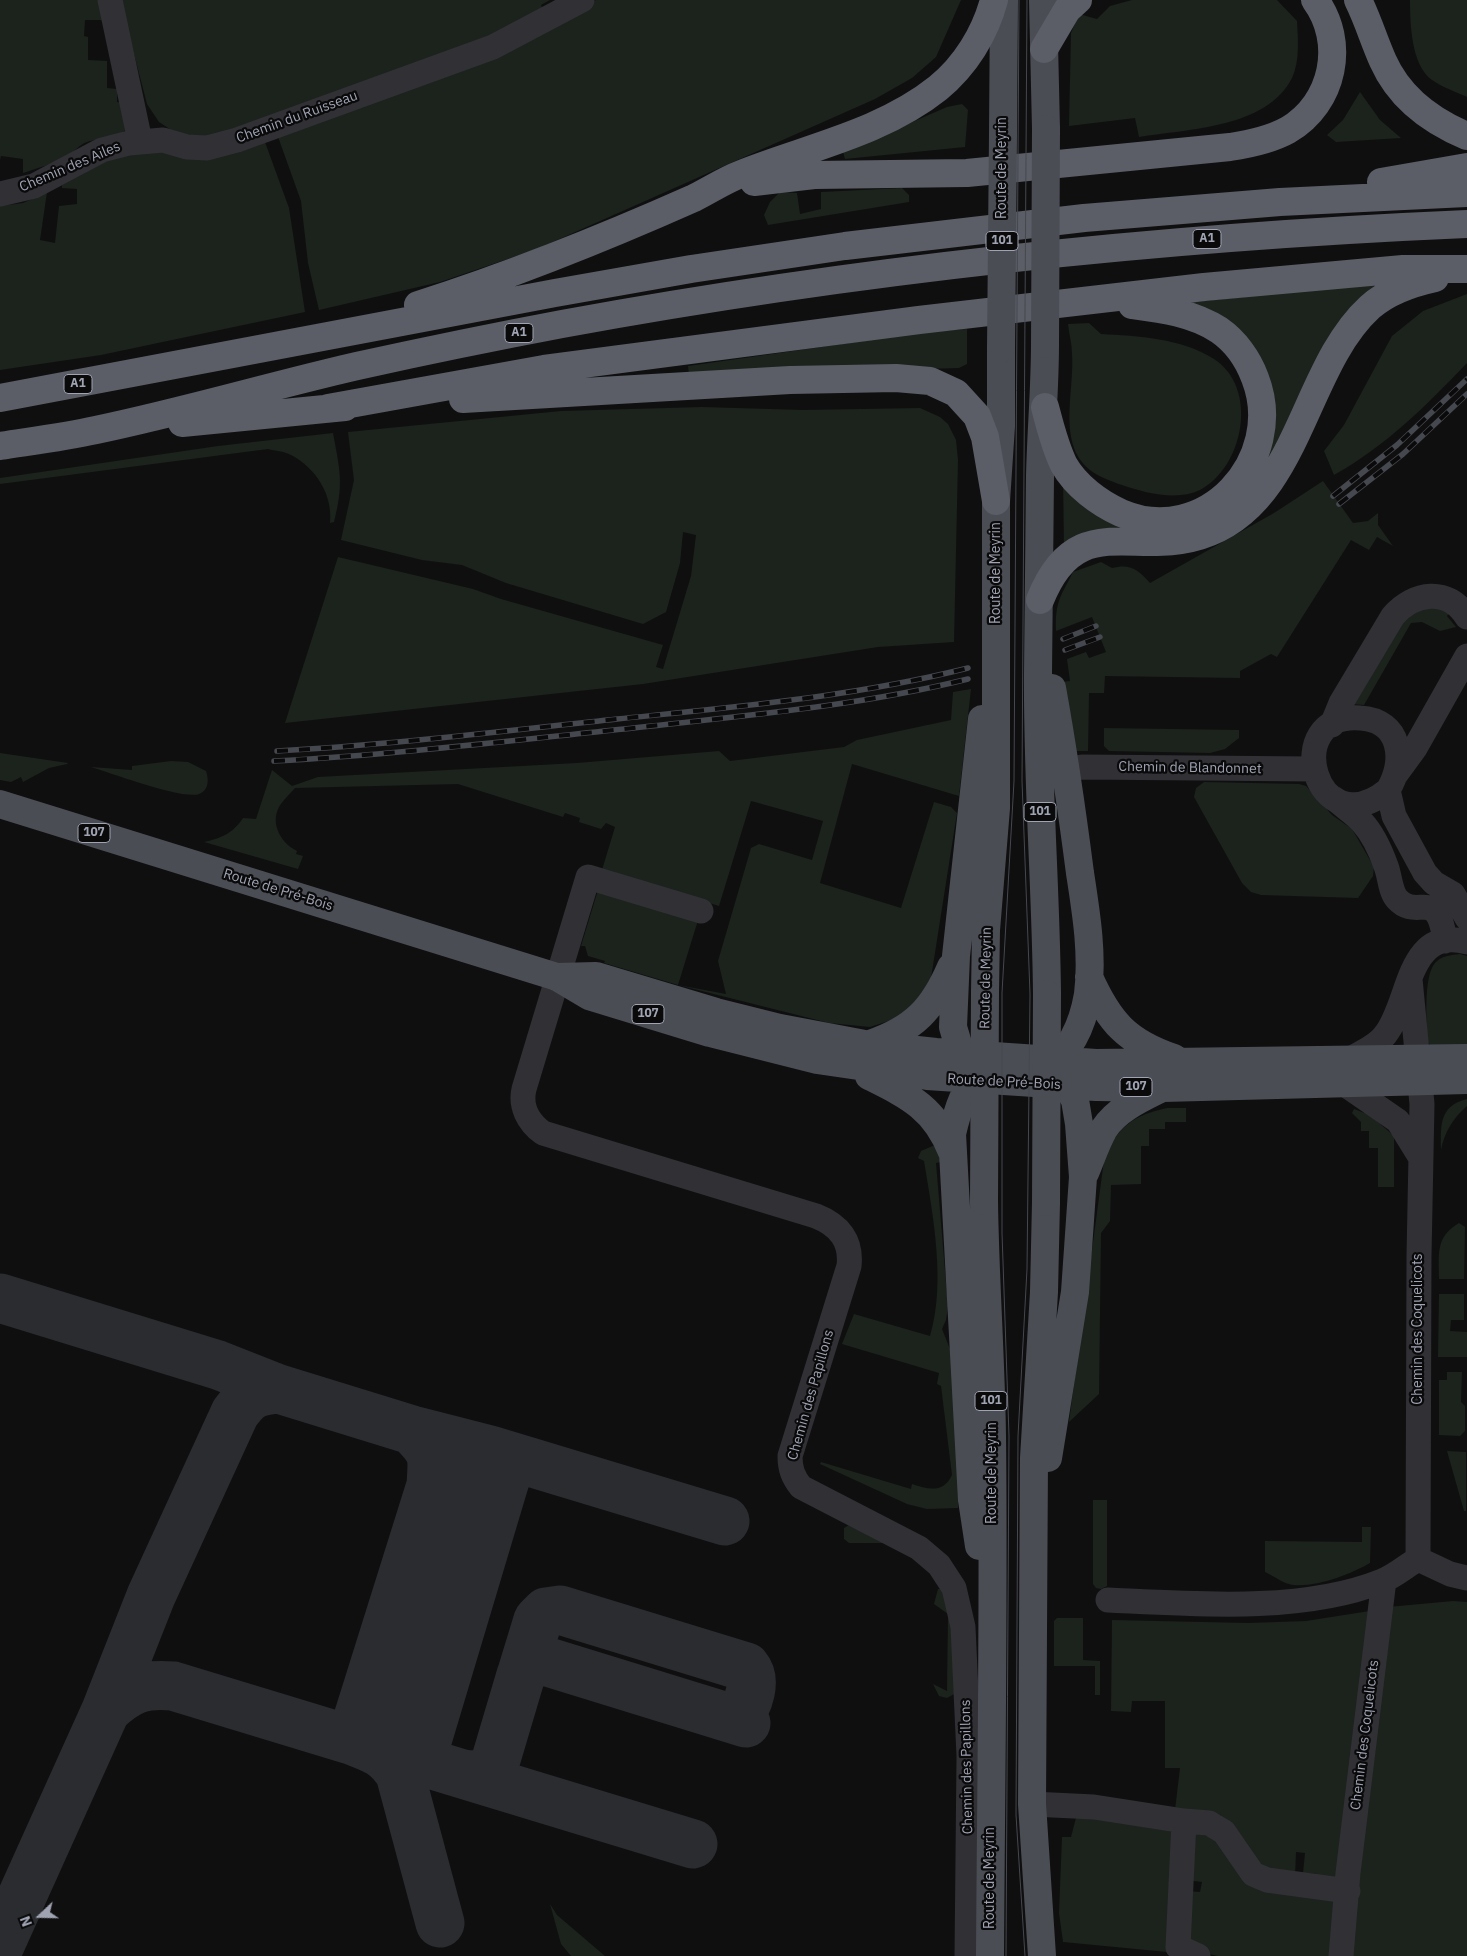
<!DOCTYPE html>
<meta charset="utf-8">
<style>
body{margin:0}
#map{position:relative;width:1467px;height:1956px;overflow:hidden;background:#0f0f10;font-family:"IBM Plex Sans",sans-serif}
canvas{display:block}
.north{position:absolute;left:15px;top:1891px;width:50px;height:50px;-webkit-text-stroke:4px #0a0a0b;paint-order:stroke;rotate:249deg;font-size:14px;font-weight:700;line-height:20px;text-align:center;color:#9fa3b2}
.north::after{content:'';display:block;margin:auto;width:18px;height:22px;background:#9fa3b2;clip-path:polygon(50% 0,100% 100%,50% 72%,0 100%)}
</style>
<div id="map">
<canvas width="1467" height="1956"></canvas>
<div class="north">N</div>
</div>
<script>
const context = document.querySelector('canvas').getContext('2d');
context.lineJoin = 'round';
function paint(path, color) { context.fillStyle = color; context.fill(path, 'evenodd'); }
function stroke(path, color, width, dash) { context.strokeStyle = color; context.lineWidth = width; context.lineCap = dash ? 'butt' : 'round'; context.setLineDash(dash || []); context.stroke(path); }
function drawText(font, color, halo, rows, align = 'center') {
  context.font = font + ' "IBM Plex Sans",sans-serif'; context.lineWidth = 4.5; context.setLineDash([]); context.textBaseline = 'middle'; context.strokeStyle = halo; context.fillStyle = color; for (const [text, x, y, turn = 0] of rows) {
    context.save(); context.translate(x, y); context.rotate((+turn || 0) * Math.PI / 180); context.textAlign = isNaN(turn) ? turn : align; if (halo) context.strokeText(text, 0, 0); context.fillText(text, 0, 0); context.restore();
  }
}
paint(new Path2D(`
 M0,0h99l6,20h-20l-1,16 4,1v23l19,1v27l10,1v13l6,1 4,25c-7,11 -29,10 -40,14 -7,2 -13,10 -19,14 -15,8 -30,12 -45,17v-14l-22,-3 -1,4z
 M120,0h430l-9,5 2,5 -44,24 -281,103 -39,-2 -20,-13 -12,-18z
 M596,0h365l-25,57 -24,21 -37,21 -338,150 -97,33 -121,28 -11,-47 -7,-62 -24,-67 288,-117z
 M1132,0h145l20,21c1,18 3,40 -5,57 -25,50 -104,51 -153,59l-4,-19 -66,8 2,-93 8,-19 18,5 13,-13z
 M1410,0h57v97c-11,-5 -25,-10 -35,-17 -21,-15 -22,-57 -22,-80z
 M1360,92l20,28 21,18 -65,4 -9,-7 16,-15z
 M962,104l6,6 -3,37 -120,12 -2,-7 104,-45z
 M265,142l24,66 16,104 -204,43 -101,15v-164l23,-3 24,-11 -7,48 15,3 4,-37 18,-2v-15l-15,-1v-3l56,-30z
 M902,188l7,7v7l-141,23 -4,-10 6,-13 10,-10 17,1 3,21 21,-5v-17z
 M1385,283l1,5 -28,19 -23,26 -66,133c-25,39 -61,69 -109,69 -34,0 -65,-6 -96,13l-1,-72c17,24 39,39 67,47 114,33 193,-119 99,-193 -11,-9 -24,-14 -37,-20l1,-8z
 M1467,294v69c-41,43 -81,83 -133,112l-10,-24 20,-26 48,-89 31,-25z
 M1089,323l12,11c37,2 80,4 113,25 45,29 30,108 -14,131 -23,11 -55,3 -78,-5 -21,-7 -40,-15 -48,-37 -10,-29 0,-64 -2,-94 0,-10 -3,-20 -4,-30z
 M967,329v35l-8,4 -270,8 -1,-10 238,-34z
 M702,407l101,3 117,-2 20,9 8,7 8,16 2,20 -4,182 -76,5 -235,37 -358,39 53,-166 135,32 28,10 162,46 -7,22 7,2 28,-93 5,-41 -13,-3 -3,31 -14,49 -23,12 -137,-41 -44,-18 -40,-5 -81,-20 13,-60 -6,-48 213,-21z
 M333,433c7,38 11,50 1,89l-4,1c3,-28 -14,-55 -39,-68 -7,-4 -16,-4 -23,-6l-268,35v-6l218,-32z
 M1323,481l30,42 15,-2 10,-8v12l15,21 -16,-9 -8,13 -18,-10 -74,117 -6,-3 -31,17v7l-135,-2 -1,17h-15l-1,58h-16l-11,-69 9,-1 -3,-22 19,-7 3,6 17,-6 -14,-35 -36,14c-1,-30 5,-35 17,-59l28,-10 11,6c18,-5 27,2 38,15l124,-70z
 M1427,604l24,7 -4,5 9,11 -16,4 -18,-9 -11,1 -47,82 -14,-1 52,-87z
 M971,689l-12,107 -107,-32 -32,119 81,25 33,-106 17,5 6,6 -26,165 -4,11 -23,27 -34,11 -41,-4 -151,-38 -74,-22 1,-2 -17,-5 -3,-10h-4l17,-56 101,27 -21,68 48,9 -8,-33 33,-113 8,-4 53,16 11,-39 -72,-20 -32,105 -117,-36 13,-43 -9,-4 -5,6 -22,-7 1,-4 -15,-5 -2,4 -105,-33 -163,4c-5,6 -12,12 -16,19 -9,17 2,36 18,44l-1,3 7,2 -5,13 -94,-27c18,-4 29,-9 39,-24l13,1 16,-49 20,16 26,-9 259,-14 142,-12 11,10 114,-14 13,-7 94,-20 2,-28z
 M1104,728l135,2v8l-14,11 -15,4 -101,-2 -5,-5z
 M0,753l68,10 -1,1 -18,4 -26,14 -2,-5 -10,5 -11,-2z
 M171,761l17,1 18,9c3,9 3,19 -7,23 -16,6 -88,-21 -108,-27l41,3v-4z
 M1204,782l95,2 7,2 26,29 20,14 22,38 -1,9 -15,22 -97,-3 -10,-3 -9,-9 -48,-86 2,-9z
 M1460,954l7,2v91l-35,1 -5,-7c0,-18 -4,-64 8,-78 6,-7 16,-8 25,-9z
 M1467,1099v7c-14,12 -23,27 -26,44 0,-23 -3,-44 26,-51z
 M1167,1108h19v14h-21v7h-16v17h-8v38l-30,1 -1,36 -9,12 -2,161 -30,28 35,-262c12,-32 29,-45 63,-52z
 M1354,1109l16,6 24,21v51h-16v-39h-9v-17h-8v-9l-9,-9z
 M935,1145l6,17 -5,1 12,143 -2,14 -4,9 8,20 3,1 7,151h-2v7l-31,1 -20,-5 -87,-40 1,-2 90,27 1,-5c16,5 31,10 40,-9l-11,-89 -4,-2 2,-11 -97,-29 12,-30 76,22c16,-54 3,-120 -6,-175l-6,-3 3,-7z
 M1459,1223l6,4 -1,52h-25c0,-25 -4,-42 20,-56z
 M1439,1294h25v26h-13l-1,11 17,1v25h-29z
 M1447,1372h15l-1,30 4,4v25l-5,5 -21,-1v-55h8z
 M1447,1451l19,1v59h-2z
 M1093,1500h14v86l-6,3 -5,-1 -3,-4z
 M849,1525l36,18h-36l-5,-4v-11z
 M1362,1527h9l-1,36c-19,11 -52,24 -76,22 -9,0 -20,-9 -29,-13v-31l97,1z
 M938,1589h5l8,20 5,84 -9,5 -8,-2 -6,-12 14,7 1,-77 -14,-10z
 M1453,1601l14,1v354h-121l42,-349z
 M1376,1610l-39,270 -17,3 -3,-9 -14,-1 2,-20 -9,-1 -1,25h-27l-48,-52 1,-10 -46,-5 5,-42h-15v-67h-33l-1,11 -20,-1 1,-91 136,3 58,-2z
 M1057,1618h26v42l17,1v34h-5v-29h-41v-45z
 M1077,1814l86,8 15,17 -11,113 -104,-10 -4,-29 3,-76h9z
 M1208,1829l33,40 96,28 -2,59h-117l-18,-4 -15,-18v-43l15,1 2,-10 -16,-2 6,-45z
 M550,1904l7,11 48,41h-34l-10,-12z`), '#1b231c');
stroke(new Path2D(`
 M0,1298l218,67 61,24 133,41 78,20 11,12 5,15 -85,284
 M412,1430c22,23 21,24 19,55l-80,255c23,9 35,12 49,34l40,149
 M490,1450l235,71
 M520,1679l18,-59 8,-8 14,-2 186,57c11,13 3,38 -8,49l-12,1
 M106,1710l45,-114 84,-183c14,-19 20,-22 44,-24
 M387,1751l80,-262c2,-25 -5,-36 -24,-51
 M466,1775l18,-1 10,-8 27,-91c7,-11 14,-15 27,-13l198,61
 M0,1945l106,-235c22,-20 36,-27 67,-24l520,158`), '#2a2c30', 49);
stroke(new Path2D(`
 M110,0l30,141
 M0,194l34,-8 68,-36 27,-7 34,-3 24,7 20,1 30,-8 256,-93 89,-47
 M1332,725l9,-22 52,-87c21,-24 55,-29 74,1
 M1066,770l16,-3 231,2
 M1396,774l19,-26 52,-92
 M1388,790c-73,59 -109,-78 -28,-72 41,2 46,43 28,72l6,26 31,57 9,10 19,11 14,24
 M1335,799c9,8 19,14 27,23 10,11 19,30 24,44 4,10 4,25 11,33 21,23 40,-15 48,42
 M701,911l-113,-34 -64,212c-4,17 4,33 19,44l273,83c23,9 36,25 33,50l-59,190c0,13 3,21 11,31l118,61 20,17 15,23 9,39 6,129 -2,200
 M1410,979l12,125 -3,152 -1,303
 M1351,1059c11,-7 26,-13 34,-24 26,-32 21,-109 82,-93
 M1343,1083l55,38 21,34
 M1418,1559l32,15 17,4
 M1108,1600c84,4 195,13 274,-19 13,-5 24,-15 36,-22
 M1032,1804l62,3 90,14 -6,126 20,9
 M1184,1821l25,2 15,9 29,42 14,6 81,11
 M1341,1956l7,-83 36,-293`), '#303035', 25);
stroke(new Path2D(`
 M1043,0l3,129
 M1003,134l1,-134
 M1045,344c0,44 -4,88 -5,132 -1,66 -1,131 -2,197 -1,107 8,214 9,321
 M0,804l557,173 32,19 121,37 107,27 110,16 169,11 67,1 304,-8
 M557,977l39,-1 120,36 64,16 90,17 66,7 160,11 371,-5
 M1089,977c20,45 38,65 85,81
 M985,993l1,-63 10,-122v-307l5,-75v-77
 M870,1044c44,-15 63,-35 81,-77
 M973,1066l-12,-12 -8,-27 3,-71 26,-237
 M1047,1068c24,-17 36,-44 41,-74 5,-40 -2,-82 -8,-121 -8,-62 -17,-124 -28,-185
 M869,1076c40,20 66,32 83,76
 M1085,1173c6,-14 11,-30 19,-44 13,-20 38,-31 58,-41
 M984,1201c1,78 7,157 8,235 2,173 -1,347 -2,520
 M1048,1458l27,-166 8,-115 -4,-53 -4,-24 -8,-14 -10,-11
 M979,1546l-7,-46 -20,-366c5,-22 13,-51 33,-65
 M1042,1956l-10,-152 2,-346 10,-166 2,-90`), '#4b4d55', 28);
stroke(new Path2D(`
 M1358,0c10,20 16,41 25,61 16,36 48,60 84,75
 M1044,49l23,-39 11,-10
 M754,182l60,-7 153,-2 263,-26c20,-3 40,-7 58,-17 46,-27 58,-88 27,-130
 M1381,182l86,-15
 M418,305c94,-30 186,-67 276,-107 16,-8 31,-18 47,-24 65,-26 141,-41 197,-86 27,-22 47,-54 56,-88
 M0,398l555,-105 136,-24 154,-23 239,-28 196,-16 187,-9
 M463,399l327,-19 106,-2 34,3 26,12 21,23 8,21 11,64
 M1045,407c5,19 10,40 19,58 12,21 35,38 57,48 84,36 166,-53 134,-135 -7,-19 -20,-37 -36,-48 -26,-17 -57,-21 -87,-25
 M328,408l216,-39 375,-49 285,-33 199,-18h64
 M182,423l163,-16
 M0,446c32,-5 64,-9 96,-16 87,-18 174,-44 261,-64 68,-15 136,-29 205,-42 299,-55 601,-87 905,-100
 M1040,600c38,-95 97,-38 170,-68 90,-37 94,-165 160,-225 18,-16 42,-24 65,-29`), '#5b5e67', 28);
stroke(new Path2D(`
 M1006,1956l3,-520 -7,-203v-240l12,-212 5,-781
 M1025,1956l-9,-141 2,-379 9,-167 3,-275 -8,-213 5,-781`), '#46484f', 1);
const rail = new Path2D(`
 M1333,496l64,-51 70,-66
 M1339,504l64,-50 64,-60
 M1063,639l33,-13
 M1065,650l35,-13
 M277,751c114,-6 227,-20 340,-32 117,-12 236,-22 351,-51
 M274,761c117,-6 234,-20 350,-32 115,-13 231,-22 344,-50`);
stroke(rail, '#46484f', 5.5);
stroke(rail, '#0a0a0b', 4, [11]);
stroke(new Path2D(`
 M1045,344l1,-215
 M1001,349l2,-215
 M984,1201l1,-208
 M1046,1202l1,-208`), '#4b4d55', 28);
for (const [x, y, w] of [
 [1207,239,28],
 [1002,241,32],
 [519,333,28],
 [78,384,28],
 [1040,812,32],
 [94,833,32],
 [648,1014,32],
 [1136,1087,32],
 [991,1401,32]
]) { const box = new Path2D(); box.roundRect(x - w / 2, y - 9.5, w, 19, 4); context.fillStyle = '#0a0a0b'; context.fill(box); stroke(box, '#9fa3b2', 1); }
drawText('bold 12px', '#9fa3b2', null, [
 ["A1",1207,239],
 ["101",1002,241],
 ["A1",519,333],
 ["A1",78,384],
 ["101",1040,812],
 ["107",94,833],
 ["107",648,1014],
 ["107",1136,1087],
 ["101",991,1401]
]);
drawText('14px', '#9fa3b2', '#0a0a0b', [
 ["Chemin du Ruisseau",297,117,-20],
 ["Chemin des Ailes",70,167,-23],
 ["Route de Meyrin",1002,168,-90],
 ["Route de Meyrin",996,573,-90],
 ["Chemin de Blandonnet",1190,768,1],
 ["Route de Pré-Bois",278,890,17],
 ["Route de Meyrin",986,978,-89],
 ["Route de Pré-Bois",1004,1082,3],
 ["Chemin des Coquelicots",1418,1329,-90],
 ["Chemin des Papillons",811,1395,-74],
 ["Route de Meyrin",992,1473,-90],
 ["Chemin des Coquelicots",1365,1735,-83],
 ["Chemin des Papillons",967,1767,-91],
 ["Route de Meyrin",990,1878,-90]
]);
</script>
